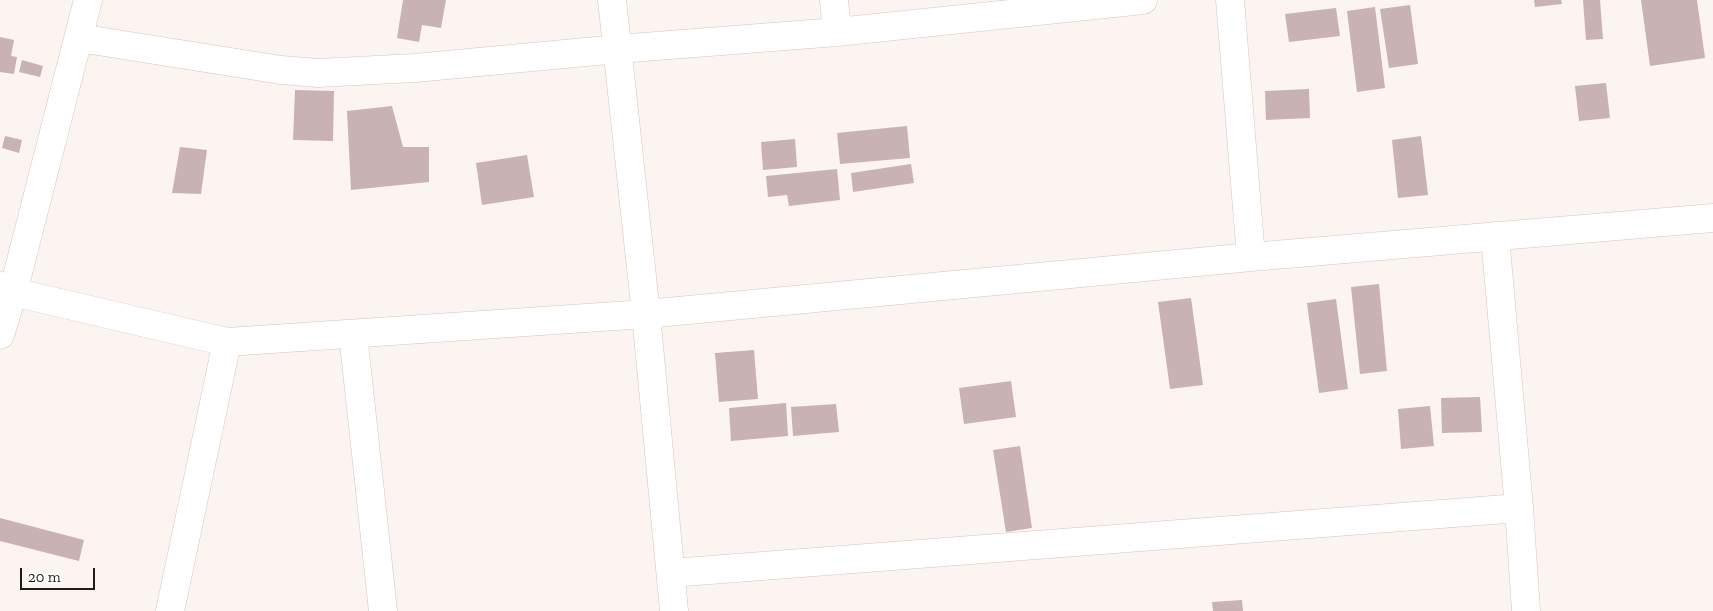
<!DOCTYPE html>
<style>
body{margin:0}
#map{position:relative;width:1713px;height:611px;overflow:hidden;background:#fcf4f1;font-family:"Zilla Slab",serif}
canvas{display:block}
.scale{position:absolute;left:20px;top:568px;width:75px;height:22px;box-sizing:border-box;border:2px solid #211a17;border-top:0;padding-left:6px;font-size:15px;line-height:18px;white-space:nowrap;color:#211a17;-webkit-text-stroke:4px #fff;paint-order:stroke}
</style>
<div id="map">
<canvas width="1713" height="611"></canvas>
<div class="scale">20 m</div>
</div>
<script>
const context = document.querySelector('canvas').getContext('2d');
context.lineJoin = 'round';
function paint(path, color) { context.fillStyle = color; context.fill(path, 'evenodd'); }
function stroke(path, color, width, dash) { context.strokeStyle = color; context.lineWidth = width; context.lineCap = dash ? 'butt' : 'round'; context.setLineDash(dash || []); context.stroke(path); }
paint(new Path2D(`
 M403,0h43l-5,28 -19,-3 -3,17 -22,-4z
 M1534,0h27l1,4 -27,3z
 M1583,0h17l3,39 -17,1z
 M1641,0h56l8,58 -55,8z
 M1410,5l8,59 -29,4 -9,-59z
 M1375,7l10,81 -28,4 -10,-81z
 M1336,8l4,28 -51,6 -4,-28z
 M0,37l14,3 -3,16 6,1 -3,17 -14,-2z
 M22,60l21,6 -3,11 -21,-5z
 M1606,83l4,35 -31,3 -4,-35z
 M1309,89l1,29 -44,2 -1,-29z
 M295,90l39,1 -1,50 -40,-1z
 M392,106l11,41h26v35l-78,8 -4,-79z
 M907,126l3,32 -70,6 -3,-31z
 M5,136l17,4 -3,13 -17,-5z
 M1421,136l7,59 -30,3 -6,-58z
 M795,139l2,28 -34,3 -2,-28z
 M180,147l27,3 -6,44 -29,-1z
 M527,155l7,42 -52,8 -6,-42z
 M911,164l3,19 -61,9 -2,-19z
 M837,169l3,31 -51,6 -2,-11 -19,2 -2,-21z
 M1379,284l8,87 -27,3 -9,-87z
 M1191,298l12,87 -33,4 -12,-87z
 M1336,299l12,90 -29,4 -12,-90z
 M754,350l4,49 -39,3 -4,-49z
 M1011,381l5,36 -52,7 -5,-36z
 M1480,397l2,35 -40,1 -1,-35z
 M786,403l2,33 -57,5 -2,-33z
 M836,404l3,28 -46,4 -2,-29z
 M1430,406l4,40 -33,3 -3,-40z
 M1020,446l12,82 -26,4 -13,-82z
 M0,518l84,22 -5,21 -79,-20z
 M1242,600l1,11h-30l-1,-9z`), '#c8b2b3');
const minor = new Path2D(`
 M612,0l34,314 28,297
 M834,0l3,32
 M1230,0l21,257
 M79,38l202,32 37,3 97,-5 203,-19 219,-17 306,-32
 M1495,236l24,272 7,103
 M0,286l13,6 214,50 419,-28 605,-57 462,-39
 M353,334l30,277
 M0,335l13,-43 75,-292
 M671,573l848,-65
 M170,611l57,-269`);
stroke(minor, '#d7c3ba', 29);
stroke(minor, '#fff', 28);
</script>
